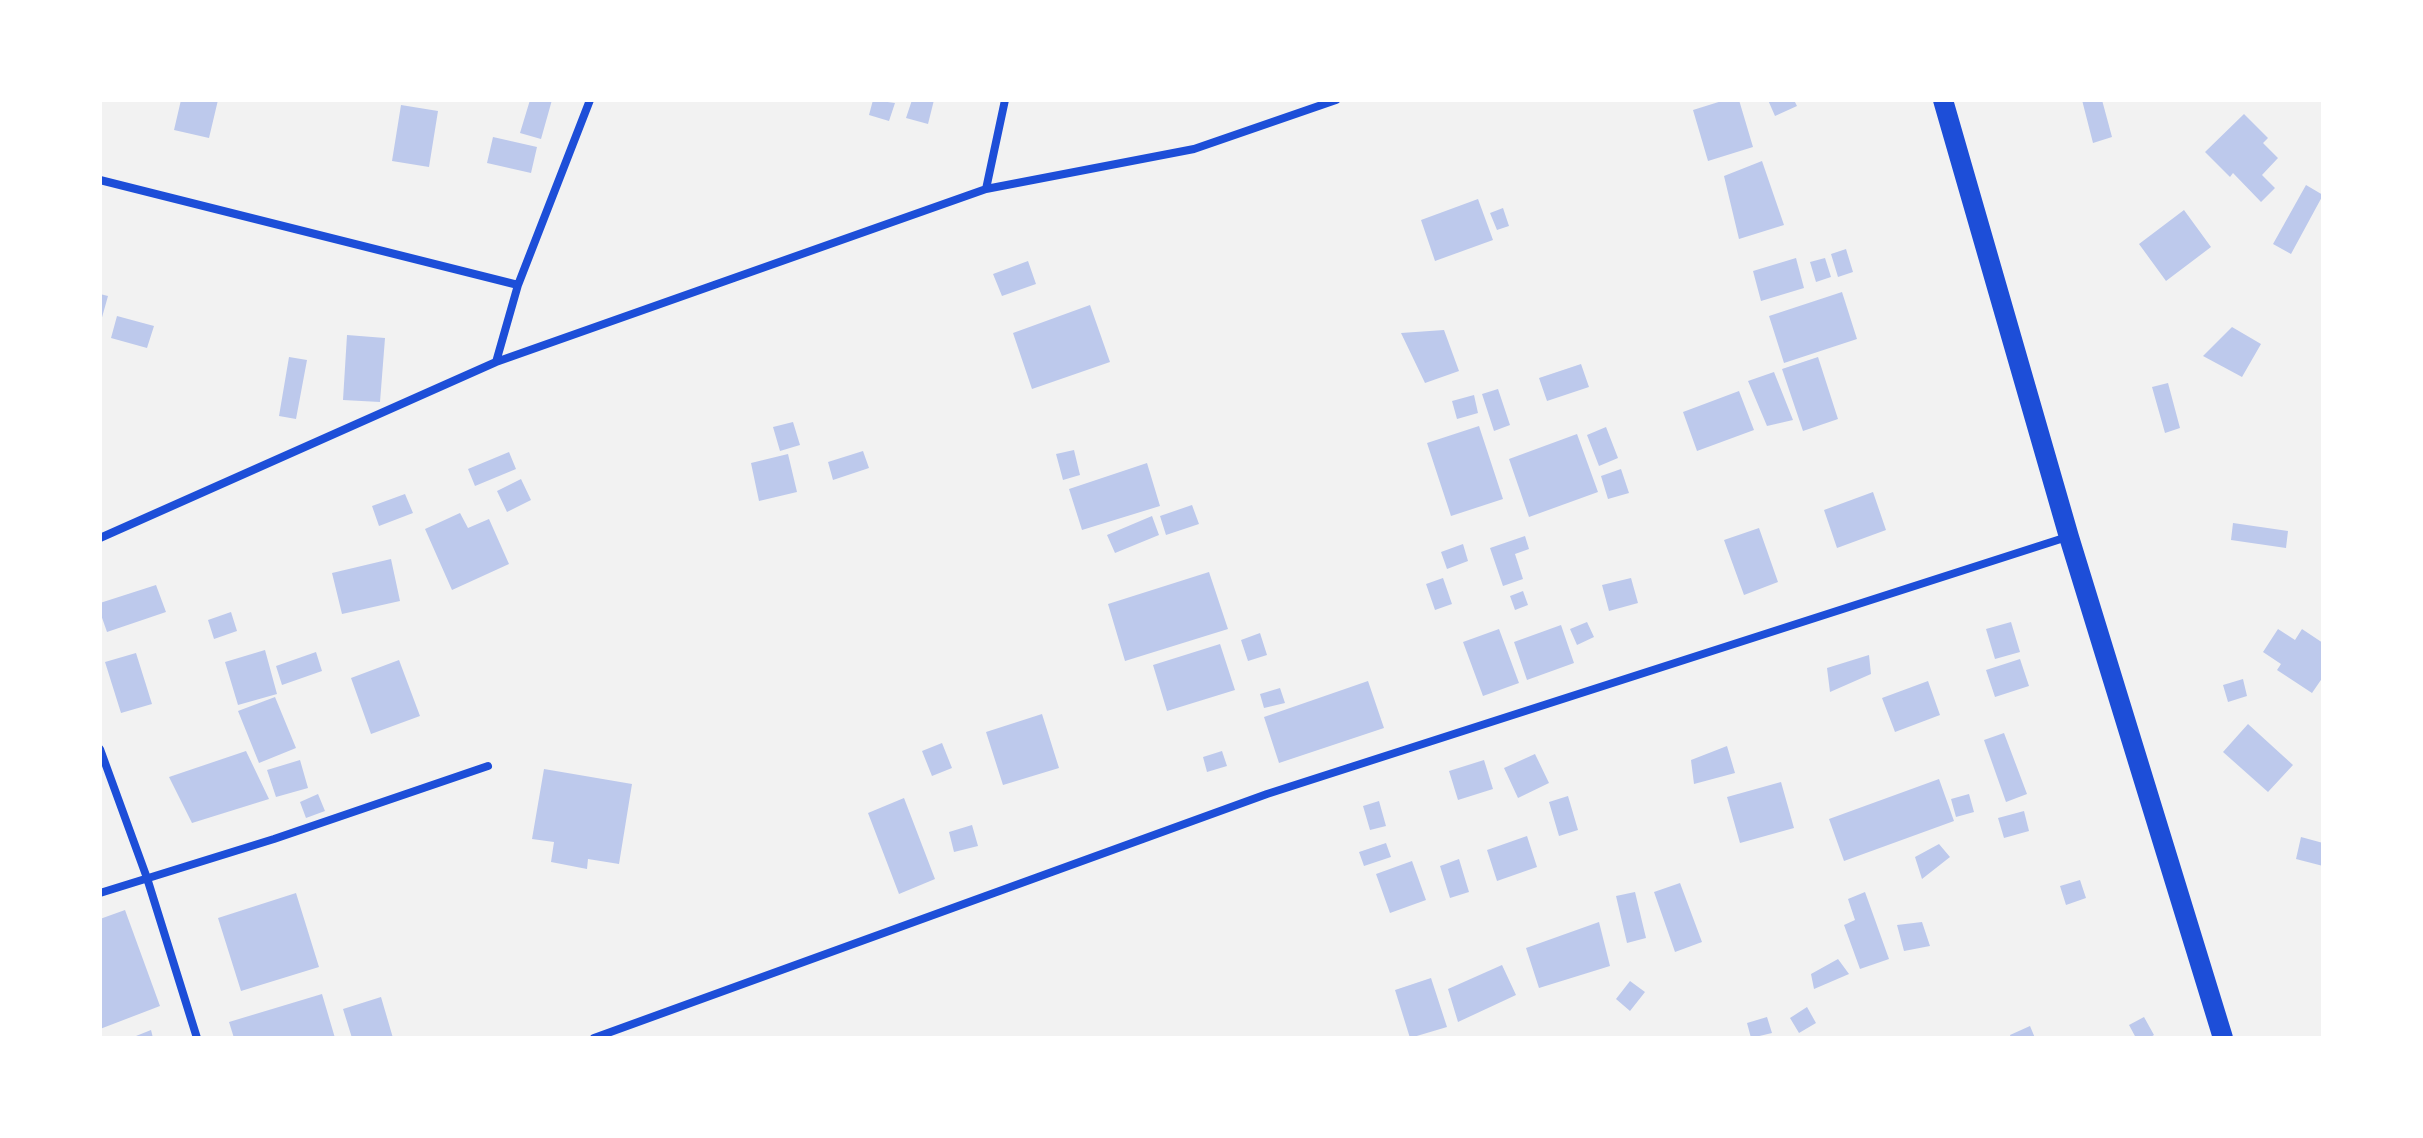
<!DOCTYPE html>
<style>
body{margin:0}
#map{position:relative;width:2423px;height:1138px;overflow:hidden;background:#f2f2f2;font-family:Bitter,serif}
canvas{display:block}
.frame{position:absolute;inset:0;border:102px solid #fff;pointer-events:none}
</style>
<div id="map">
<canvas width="2423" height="1138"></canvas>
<div class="frame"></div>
</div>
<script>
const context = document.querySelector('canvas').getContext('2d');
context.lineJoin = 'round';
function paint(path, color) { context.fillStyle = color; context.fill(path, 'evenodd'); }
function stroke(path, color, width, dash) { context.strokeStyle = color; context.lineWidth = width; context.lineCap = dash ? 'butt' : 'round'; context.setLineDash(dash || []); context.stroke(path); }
paint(new Path2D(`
 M181,100h37l-9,38 -35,-8z
 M530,100h22l-11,39 -21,-6z
 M873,100l22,3 -6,18 -20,-6z
 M912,100h22l-6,24 -22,-6z
 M1725,100h14l14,47 -45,14 -15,-51z
 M1768,100h26l3,6 -22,10z
 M2082,100h20l10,37 -19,6z
 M401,105l37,6 -9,56 -37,-6z
 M2244,114l24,24 -5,5 15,15 -16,17 13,13 -14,14 -28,-29 -3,4 -25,-25z
 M493,137l44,10 -6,26 -44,-10z
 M1762,161l22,64 -45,14 -15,-63z
 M2306,185l17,10 -32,59 -18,-10z
 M1478,199l15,41 -58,21 -14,-41z
 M1503,208l6,18 -12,4 -7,-17z
 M2184,210l27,37 -45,34 -27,-37z
 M1846,249l7,23 -15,5 -7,-23z
 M1796,258l8,30 -43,13 -8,-30z
 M1825,258l6,19 -15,5 -6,-20z
 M1028,261l8,23 -34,12 -9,-22z
 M1842,292l15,47 -73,24 -15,-47z
 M100,294l8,2 -7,25h-1z
 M1090,305l20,57 -78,27 -19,-56z
 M117,316l37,10 -7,22 -36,-10z
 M2232,327l29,17 -19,33 -39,-21z
 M1444,330l15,41 -34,12 -24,-50z
 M347,335l38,3 -5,64 -37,-2z
 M289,357l18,3 -11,59 -17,-3z
 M1818,357l20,62 -35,12 -21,-62z
 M1581,364l8,23 -42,14 -8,-23z
 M1774,372l19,48 -26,6 -19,-45z
 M2168,383l12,45 -15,5 -13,-46z
 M1498,389l12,36 -16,6 -12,-37z
 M1739,391l15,39 -57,21 -14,-39z
 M1474,395l4,18 -21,6 -5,-18z
 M793,422l7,23 -20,6 -7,-24z
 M1479,426l24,73 -52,17 -24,-73z
 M1606,427l12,31 -19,8 -12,-31z
 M1577,434l21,58 -69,25 -20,-58z
 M1074,450l6,25 -17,5 -7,-26z
 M863,451l6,17 -36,12 -5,-18z
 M509,452l7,17 -41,17 -7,-17z
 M788,454l9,38 -38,9 -8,-38z
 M1147,463l13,43 -78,24 -13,-41z
 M1621,469l8,24 -21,6 -7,-23z
 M521,479l10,21 -24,12 -10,-21z
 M1873,492l13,38 -49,18 -13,-38z
 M405,494l8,19 -34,13 -7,-20z
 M1192,505l7,19 -33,11 -6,-19z
 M460,513l8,15 21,-9 20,45 -57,26 -27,-61z
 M1152,516l7,19 -44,18 -8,-18z
 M2233,523l55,8 -2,17 -55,-8z
 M1759,528l19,54 -34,13 -20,-55z
 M1525,536l4,13 -14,5 8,25 -20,7 -13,-38z
 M1463,544l5,17 -21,8 -6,-17z
 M391,559l9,42 -58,13 -10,-41z
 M1209,572l19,57 -103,32 -17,-57z
 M1443,578l9,26 -17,6 -9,-26z
 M1631,578l7,25 -29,8 -7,-26z
 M156,585l10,27 -59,20 -7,-20v-9z
 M1523,591l5,14 -13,5 -5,-14z
 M231,612l6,19 -23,8 -6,-19z
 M1587,622l7,15 -17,8 -7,-16z
 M2011,622l9,30 -25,7 -9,-30z
 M1561,625l13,38 -47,17 -13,-38z
 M1499,629l20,54 -36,13 -20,-54z
 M2278,629l17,11 7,-11 21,14v34l-11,16 -35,-23 4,-6 -18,-12z
 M1260,633l7,22 -19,6 -7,-21z
 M1220,644l15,46 -68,21 -14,-46z
 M265,650l12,44 -39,11 -13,-43z
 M316,652l6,19 -40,14 -6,-19z
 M136,653l16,51 -31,9 -16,-51z
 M1869,655l2,19 -41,18 -3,-24z
 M2020,659l9,27 -34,11 -9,-27z
 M399,660l21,56 -49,18 -20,-56z
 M2243,679l4,17 -19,6 -5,-17z
 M1368,681l16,47 -105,35 -15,-46z
 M1928,681l12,34 -45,17 -13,-34z
 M1280,688l5,15 -21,5 -4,-14z
 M275,697l21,51 -37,15 -21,-52z
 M1042,714l17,54 -56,17 -17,-53z
 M2248,724l45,41 -25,27 -45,-40z
 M2004,733l23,61 -21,8 -22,-62z
 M942,743l10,25 -20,8 -10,-25z
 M1727,746l8,27 -41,11 -3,-24z
 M246,751l23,48 -77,24 -23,-46z
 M1222,751l5,15 -20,6 -4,-15z
 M1535,754l14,29 -31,15 -14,-30z
 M300,760l8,28 -32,9 -9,-27z
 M1484,760l9,29 -35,11 -9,-29z
 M544,769l88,15 -13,80 -31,-5 -1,10 -36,-7 3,-20 -22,-3z
 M1939,779l15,42 -110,40 -15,-42z
 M1781,782l13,46 -54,15 -13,-46z
 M318,794l7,17 -19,7 -6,-16z
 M1969,794l5,18 -18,5 -5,-18z
 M1568,796l10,34 -19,6 -10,-34z
 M904,798l31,81 -36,15 -31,-81z
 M1379,801l7,25 -16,4 -7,-24z
 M2024,811l5,20 -25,7 -6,-20z
 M972,825l6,21 -24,6 -5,-20z
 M1527,836l10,31 -40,14 -10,-31z
 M2301,837l22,6v23l-27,-7z
 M1386,843l5,14 -27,9 -5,-14z
 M1939,844l11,13 -28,22 -7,-22z
 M1459,859l10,33 -19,6 -10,-32z
 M1412,861l14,39 -36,13 -14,-39z
 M2080,880l6,18 -20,7 -6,-19z
 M1680,883l22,59 -27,10 -21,-60z
 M1635,892l11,46 -19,5 -11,-47z
 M1865,892l24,67 -29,10 -16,-44 11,-5 -7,-21z
 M296,893l23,74 -78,24 -23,-73z
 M125,910l35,96 -60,23v-110z
 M1599,922l11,44 -71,22 -13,-40z
 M1922,922l8,24 -26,5 -7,-26z
 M1838,959l11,15 -35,15 -3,-15z
 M1502,965l14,30 -58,27 -10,-33z
 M1431,978l16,49 -37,11 -15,-48z
 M1630,981l15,11 -15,19 -14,-12z
 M322,994l13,44h-101l-5,-16z
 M381,997l12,41h-41l-9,-29z
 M1807,1007l9,16 -17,10 -9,-15z
 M1767,1017l5,16 -21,5 -4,-15z
 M2144,1017l10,18 -5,3h-13l-7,-13z
 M2030,1026l5,12h-24l-1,-3z
 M151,1030l2,8h-22z`), '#bdc9ec');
stroke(new Path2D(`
 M590,100l-72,185 -22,77 490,-173 208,-40 142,-49
 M100,180l418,105
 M986,189l19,-89
 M100,538l396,-176
 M100,749l47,129 50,160
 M100,893l174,-54 214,-73
 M594,1038l673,-244 800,-257`), '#1d4ed8', 8);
stroke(new Path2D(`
 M1943,100l126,437 154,501`), '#1d4ed8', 20);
</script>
